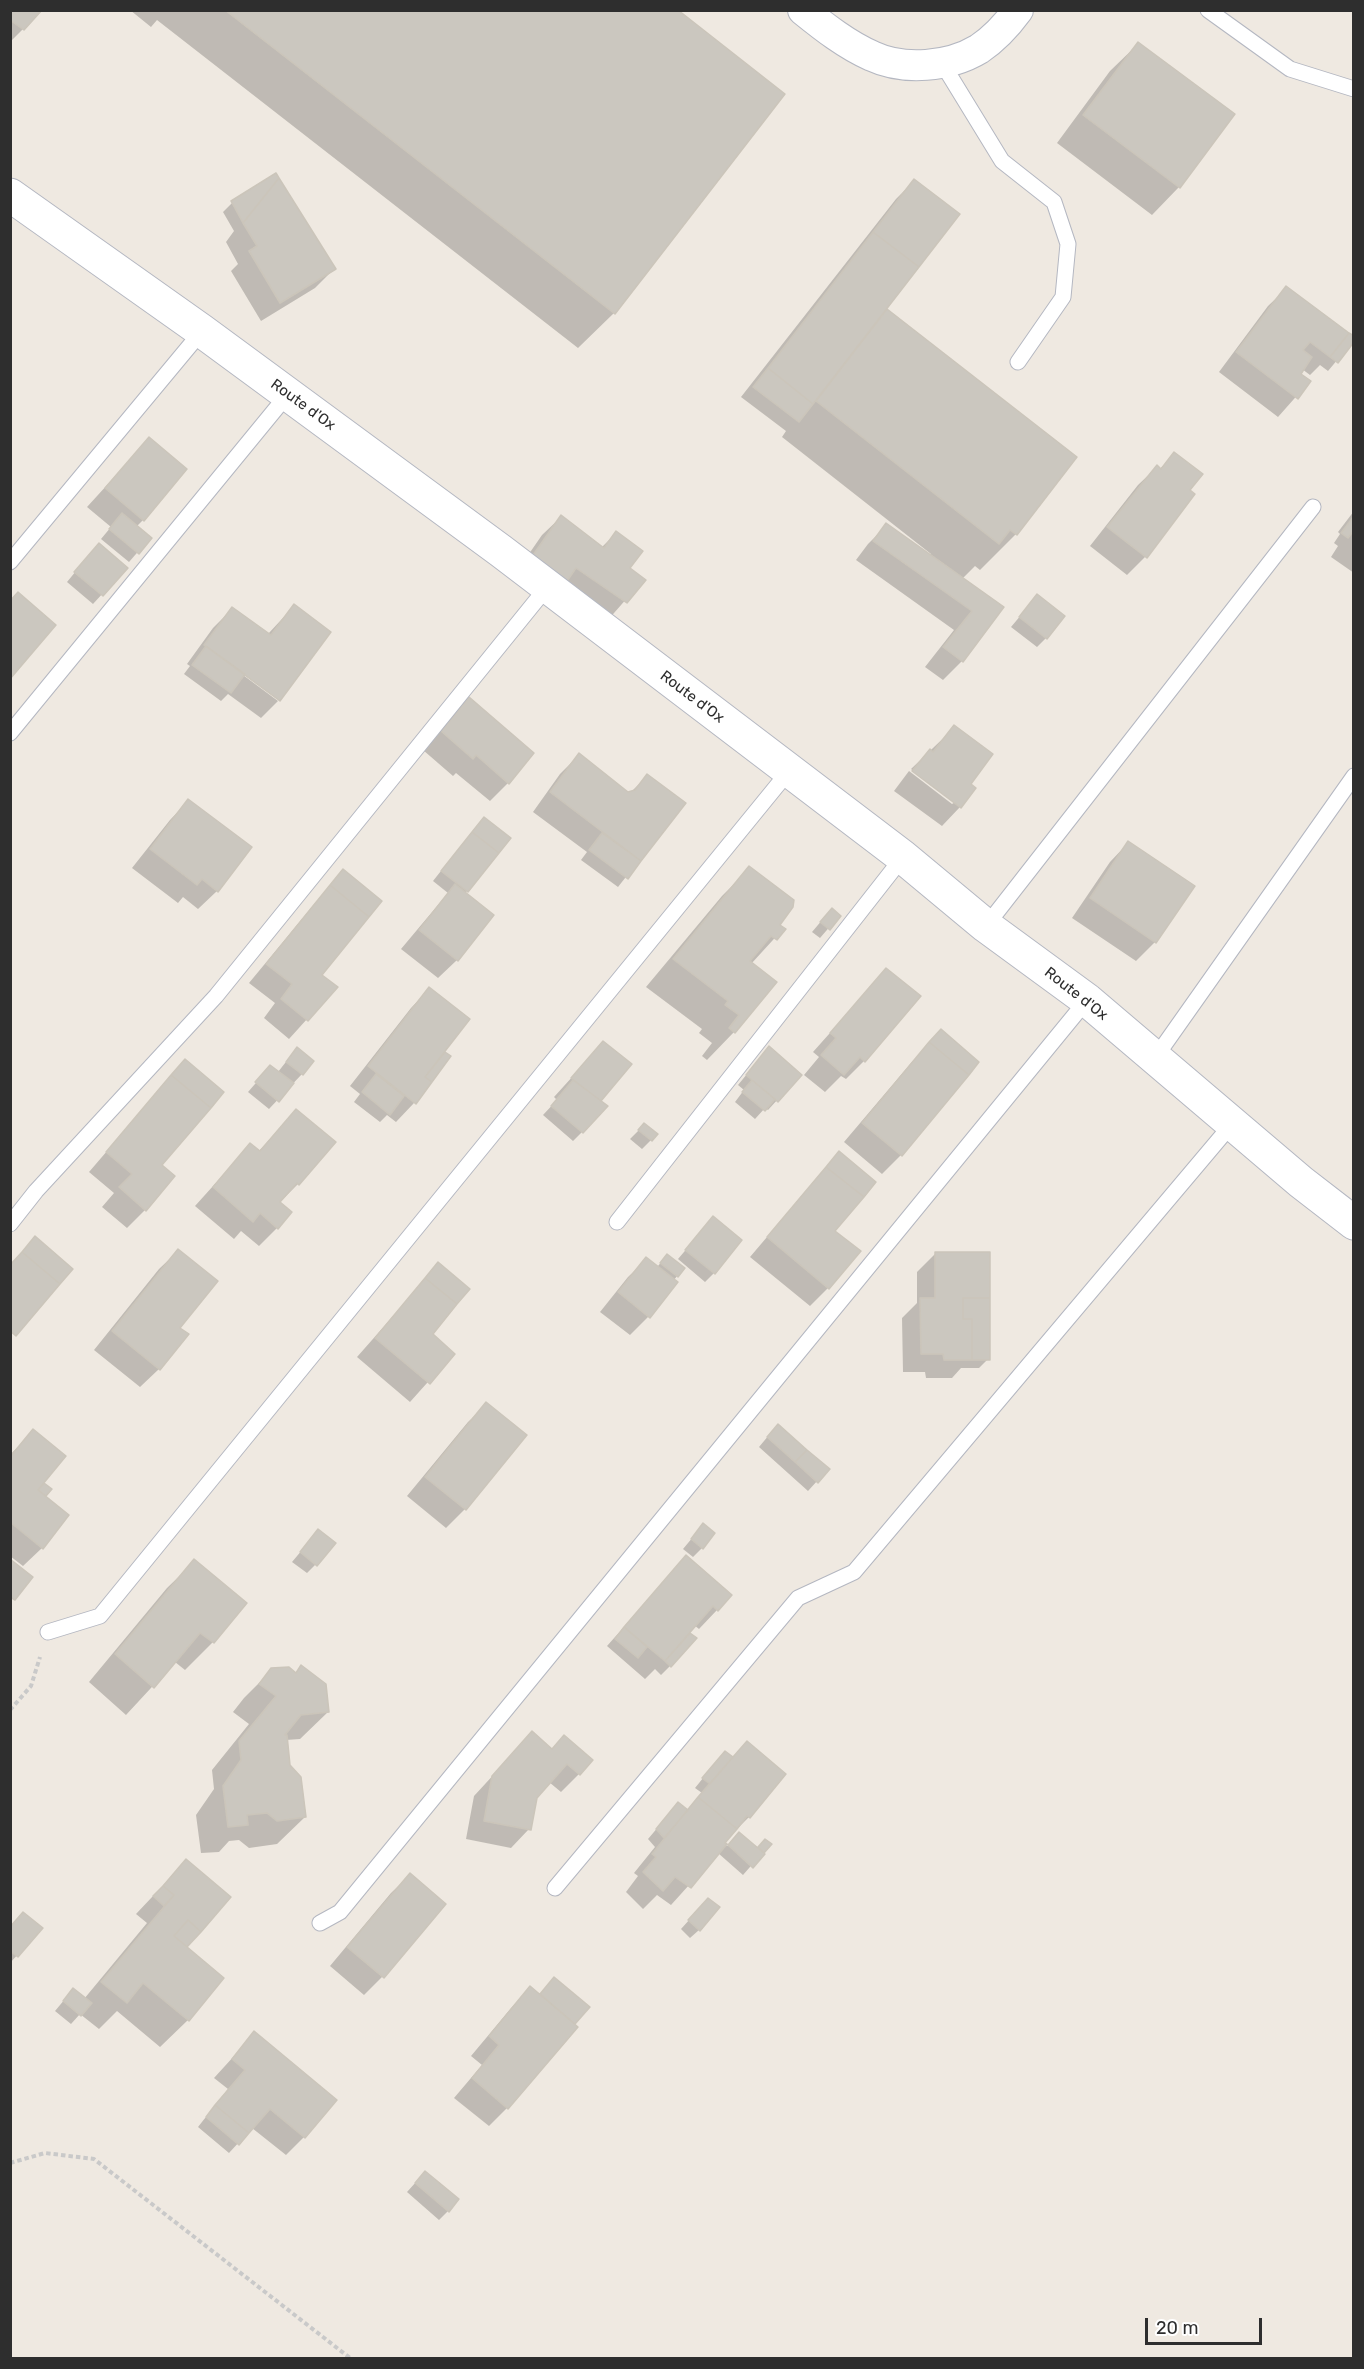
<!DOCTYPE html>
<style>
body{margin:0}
#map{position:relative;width:1364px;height:2369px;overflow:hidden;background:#efe9e1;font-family:Rubik,sans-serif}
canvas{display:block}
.frame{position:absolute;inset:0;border:12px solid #2e2e2e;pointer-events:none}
.scale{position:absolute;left:1145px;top:2318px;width:117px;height:27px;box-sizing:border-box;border:3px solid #2e2e2e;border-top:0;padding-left:8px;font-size:18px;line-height:21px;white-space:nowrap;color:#2e2e2e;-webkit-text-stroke:4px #fff;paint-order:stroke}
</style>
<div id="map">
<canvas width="1364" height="2369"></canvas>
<div class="frame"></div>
<div class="scale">20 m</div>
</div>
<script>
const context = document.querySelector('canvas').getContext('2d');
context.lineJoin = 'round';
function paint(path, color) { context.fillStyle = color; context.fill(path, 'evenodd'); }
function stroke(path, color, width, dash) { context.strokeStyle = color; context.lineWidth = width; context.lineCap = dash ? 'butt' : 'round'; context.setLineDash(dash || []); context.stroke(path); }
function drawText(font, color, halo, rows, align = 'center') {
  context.font = font + ' Rubik,sans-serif'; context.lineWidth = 6; context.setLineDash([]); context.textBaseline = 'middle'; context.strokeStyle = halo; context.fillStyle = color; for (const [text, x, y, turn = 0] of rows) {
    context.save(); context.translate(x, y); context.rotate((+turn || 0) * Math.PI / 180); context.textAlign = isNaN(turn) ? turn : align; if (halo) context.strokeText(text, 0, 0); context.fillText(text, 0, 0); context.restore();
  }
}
paint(new Path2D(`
 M10,10l13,19 -13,13z
 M130,10h546l-62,303 -36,35 -421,-328 -6,7z
 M1138,44l41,143 -27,28 -95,-72 53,-72z
 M276,175l58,94 -19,19 -54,33 -30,-50 7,-7 -12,-22 8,-11 -11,-19 9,-9z
 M914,181l-35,135 196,142 -59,76 -36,36 -5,-4 -13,13 40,28 -40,54 -19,19 -18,-13 29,-37 -98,-70 12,-16 19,-19 43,31 1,-2 -149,-117 4,-6 -45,-34 155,-198z
 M1287,288l67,52 -26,31 -8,-6 -10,10 -8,-6 -4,5 11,8 -31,35 -59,-45 49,-66z
 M149,439l-6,81 -7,7 14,11 -21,24 -28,-23 10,-12 -24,-20z
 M1174,454l14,37 -43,66 -18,18 -37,-29 48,-61 19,-18 3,2z
 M1354,511v62l-23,-16 7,-11 -4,-3 6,-9 -2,-2z
 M561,517l40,31 15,-15 12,36 15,11 -36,41 -94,-44 29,-42z
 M90,554l36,14 -33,36 -26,-22z
 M1037,596l9,42 -9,9 -26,-20z
 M294,606l-51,66v3l35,26 -17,17 -33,-24 -7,7 -37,-27 6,-8 -3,-2 26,-36 19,-19 36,25z
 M469,699l39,84 -18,18 -34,-28 -3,3 -30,-26z
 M955,727l14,57 5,4 -14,19 -18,19 -48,-35 15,-20 43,33 3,-2 -44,-33z
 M579,755l50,39 18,-18 37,27 -66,84 -37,-27 6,-8 -54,-40 27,-38z
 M188,801l29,90 -19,18 -15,-12 -5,6 -46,-35 38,-48z
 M475,828l-8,63 -3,3 -7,66 -19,18 -37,-29 47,-56 -15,-12z
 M1128,843l65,44 -38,55 -19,19 -64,-43 38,-56z
 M750,868l28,57 5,4 -32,35 24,18 -41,50 -27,28 -5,-4 10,-13 -13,-10 3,-4 -56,-42 76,-91z
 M321,896l-1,80 16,11 -47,52 -25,-21 11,-15 -26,-20z
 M839,916l-19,22 -8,-6 11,-13z
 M886,970l-22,91 -18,18 -5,-3 -16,16 -21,-17 15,-18 -6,-5z
 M429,989l9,68 2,2 5,-5 4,3 -35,46 -18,19 -9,-7 -7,7 -26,-20 6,-8 -10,-8 61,-78z
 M942,1031l35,31 -76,93 -19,19 -38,-32 67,-79z
 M603,1043l-4,58 -17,31 -9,9 -30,-26 14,-15 -3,-3z
 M761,1057l39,18 -32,35 -3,-2 -10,11 -20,-17 9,-12 -6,-5z
 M289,1058l13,16 -33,35 -21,-17 14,-16 16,-4z
 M163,1086l-18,124 -18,18 -25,-21 12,-14 -25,-21z
 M296,1111l2,73 -19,19 -2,25 -18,18 -18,-15 -7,8 -39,-33 55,-61 8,7z
 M644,1125l12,10 -14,14 -12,-10z
 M818,1177l15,55 -5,56 -18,18 -60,-49z
 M713,1218l1,55 -9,9 -27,-23z
 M178,1251v77l-19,41 -19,18 -46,-37 65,-81z
 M936,1253l52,106 -9,9h-18l-9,10h-26l-1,-6h-22l-1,-54 15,-15v-31z
 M667,1256l16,12 -9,12 2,2 -28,35 -18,18 -30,-23 28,-35 19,-18 10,8z
 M417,1289l14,45 22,20 -43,48 -53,-45z
 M487,1404l38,31 -60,74 -19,19 -39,-32 61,-74z
 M33,1431l9,52 8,6 -7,7 -1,52 -19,18 -13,-10v-101z
 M769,1435l59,34 -20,22 -49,-44z
 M703,1525l-1,23 -9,9 -10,-8z
 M318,1531l-2,33 -9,9 -15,-11z
 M686,1557l31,53 -18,19 -5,-4 -14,16 2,2 -12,23 -9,9 -6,-6 -10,10 -38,-33z
 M195,1561l50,43 -32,38 -28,28 -10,-8 -49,53 -37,-33 78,-94z
 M301,1667l27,45 -28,27 -14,1 3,26 16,51 -28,27 -28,4 -10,-8 -10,1 -10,11 -18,1 -5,-38 18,-26 -2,-19 37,-46 -16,-12 11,-14 28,-28 23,4z
 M532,1733l47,41 -18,18 -12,-10 -13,15 -7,32 -18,19 -45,-9 8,-43z
 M716,1762l33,55 -26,26 4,3 12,-12 18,15 8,-8 5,3 -27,31 -25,-22 -47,52 -14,-10 -14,14 -17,-17 12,-16 -4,-3 21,-26 -7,-8 22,-26 16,-2 16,-18 -7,-5z
 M186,1861l-1,86 3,73 -28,27 -43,-36 -18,18 -19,-15 -9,10 -16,-13 10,-12h19l63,-76 -11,-9z
 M410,1875l-28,102 -18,18 -34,-29 61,-73z
 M699,1909v21l-9,8 -9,-9z
 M10,1927l31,2 -31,34z
 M530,1988l9,7 6,-7 43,19 -81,101 -18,18 -35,-28 28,-33 -11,-9 41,-49z
 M255,2033l49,104 -18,18 -34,-27 -23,25 -31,-26 30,-38 -14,-11z
 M416,2182l32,29 -9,9 -32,-28z`), '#0003');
const building = new Path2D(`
 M10,10h32l-18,20 -14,-10z
 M225,10h453l107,84 -170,220z
 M1138,42l97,72 -55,74 -97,-73z
 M276,173l3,5 -36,45 -12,-22z
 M279,178l57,91 -56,34 -31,-52 8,-5 -14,-23z
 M914,179l46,35 -41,53 -46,-35z
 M873,232l46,35 -106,137 -45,-36z
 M1286,286l63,47 -19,24 -20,-15 -7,8 9,7 -11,17 10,7 -13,18 -62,-47z
 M887,309l190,148 -60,78 -7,-5 -11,14 -183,-143z
 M1349,333l5,3v6l-16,21 -8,-6z
 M768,368l45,36 -14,18 -46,-35z
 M149,437l38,32 -43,52 -39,-33z
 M1174,452l29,22 -13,16 5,4 -48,64 -40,-31 50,-62 4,4z
 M122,513l30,25 -13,16 -30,-25z
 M561,515l43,33 12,-17 27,20 -13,17 16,12 -19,23 -51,-35 -11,16 -34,-26z
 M1354,516v14l-6,8 -7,-5z
 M886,523l118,84 -41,55 -20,-15 29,-36 -99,-70z
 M99,543l29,25 -25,28 -29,-24z
 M18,592l38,33 -46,54v-78z
 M1037,594l28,22 -18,23 -28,-22z
 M294,604l37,28 -51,69 -76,-56 28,-38 39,28z
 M206,646l39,28 -14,19 -39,-28z
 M469,697l65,56 -25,31 -33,-29 -3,4 -32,-28z
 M954,725l39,29 -22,30 5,4 -15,20 -49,-37 18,-22 3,3z
 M579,753l49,39 7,-2 12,-16 39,29 -45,58 -91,-69z
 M188,799l64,48 -34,45 -16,-13 -5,6 -47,-36z
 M484,817l27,21 -12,15 -27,-21z
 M472,832l27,21 -31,39 -27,-21z
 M602,833l39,28 -13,18 -39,-29z
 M1128,841l67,45 -39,57 -66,-45z
 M749,866l45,34 -1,7 -13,18 6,4 -9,11 -6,-4 -21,25 27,21 -42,51 -6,-5 10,-13 -14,-10 3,-4 -55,-42z
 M343,869l39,32 -13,16 -39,-32z
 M455,884l39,31 -36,46 -39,-31z
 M330,885l39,32 -47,58 16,12 -30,34 -27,-22 11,-15 -26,-20z
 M832,908l9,8 -11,14 -10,-8z
 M886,968l35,28 -56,66 -5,-5 -16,18 -23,-20 15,-17 -6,-5z
 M429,987l41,32 -45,58 7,5 -16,22 -48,-38z
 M941,1029l38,33 -10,13 -40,-33z
 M603,1041l29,23 -31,37 -30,-23z
 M929,1042l40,33 -67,81 -40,-33z
 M769,1046l33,29 -24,27 -32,-27z
 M297,1047l17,14 -11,14 -17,-13z
 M445,1052l6,4 -19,26 -7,-5z
 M185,1059l39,33 -13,16 -40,-33z
 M270,1065l24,18 -15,19 -24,-20z
 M376,1074l28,22 -14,19 -28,-23z
 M171,1075l40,33 -49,57 13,11 -29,35 -27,-24 13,-13 -26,-22z
 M573,1080l35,26 -25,27 -32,-27z
 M752,1080l23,19 -10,12 -23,-19z
 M296,1109l40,33 -37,43 -2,-2 -17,19 12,10 -14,17 -18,-16 -7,9 -40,-35 37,-44 10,8z
 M644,1123l14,11 -6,7 -14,-11z
 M839,1151l37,31 -12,15 -38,-30z
 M826,1167l38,30 -29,34 26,20 -32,38 -62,-52z
 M713,1216l29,24 -27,34 -30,-24z
 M35,1236l38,33 -13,15 -38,-32z
 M178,1249l40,32 -38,47 9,6 -29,36 -48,-39z
 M22,1252l38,32 -44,52 -6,-5v-66z
 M935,1252h55v46h-27v21h9v41h-28l-1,-6h-22l-1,-56h15z
 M667,1254l18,14 -7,9 -18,-14z
 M646,1257l32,25 -28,36 -32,-26z
 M438,1262l32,27 -13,15 -32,-26z
 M425,1278l32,26 -24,30 22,20 -25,30 -55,-46z
 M963,1298h27v62h-18v-41h-9z
 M486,1402l41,33 -61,75 -41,-33z
 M778,1424l29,26 -12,12 -28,-25z
 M33,1429l33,27 -28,34 31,25 -26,34 -33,-27v-65z
 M807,1450l23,19 -12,14 -23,-21z
 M44,1483l8,6 -6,7 -8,-6z
 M703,1523l12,10 -12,16 -12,-10z
 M318,1529l18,14 -19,23 -17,-14z
 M686,1555l46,40 -14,16 -5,-5 -48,55 -41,-34z
 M10,1559l23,18 -18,23 -5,-3z
 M194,1559l53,44 -33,40 -14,-10 -46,55 -39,-34z
 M624,1627l23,20 -9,11 -23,-19z
 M690,1633l7,5 -26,29 -6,-6z
 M301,1665l25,19 3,28 -28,3 -16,20h2l3,30 11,12 5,40 -29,4 -10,-8 -20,2 1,10 -20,2 -5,-41 18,-26 -2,-19 37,-45 -17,-12 12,-16 18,-1 7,6z
 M532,1731l20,18 12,-14 29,25 -13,15 -13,-11 -30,34 -6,32 -47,-9 8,-45z
 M747,1741l39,33 -36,44 -3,-2 -10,13 -39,-32z
 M725,1751l8,6 -23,27 -8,-6z
 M698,1797l39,32 -12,14 2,1 -36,44 -16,-11 -12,14 -20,-19 13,-15 -4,-3z
 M678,1802l10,8 -24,28 -8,-9z
 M739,1832l26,22 -12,14 -25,-23z
 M765,1839l7,5 -8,9 -6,-6z
 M186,1859l45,38 -30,35 -13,-12 -14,16 50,42 -35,43 -46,-38 -16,20 -26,-21 73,-87 -11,-9z
 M410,1873l36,31 -62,74 -37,-31z
 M163,1886l11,9 -10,11 -11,-10z
 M708,1898l12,9 -20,24 -12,-11z
 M23,1912l20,16 -25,29 -8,-6v-24z
 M188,1920l13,12 -14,15 -13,-11z
 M554,1977l36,30 -15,17 -35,-30z
 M530,1986l48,41 -70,82 -36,-31 27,-33 -10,-9z
 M73,1988l19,15 -11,13 -18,-15z
 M254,2031l83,69 -32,38 -35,-29 -21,24 -34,-28 30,-35 -13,-11z
 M215,2105l34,28 -10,12 -33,-28z
 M425,2171l34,28 -10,13 -34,-29z`);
paint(building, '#cbc7bf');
stroke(building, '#cbc5ba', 1.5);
const lane = new Path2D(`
 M1208,10l82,59 64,20
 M942,63l60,98 52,41 14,42 -5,53 -45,65
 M10,562l192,-231
 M10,733l278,-339
 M986,926l327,-419
 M1155,1058l199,-282
 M617,1222l286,-365
 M10,1224l26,-33 180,-195 332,-410
 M48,1632l52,-16 689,-845
 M555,1888l243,-290 56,-26 378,-448
 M320,1923l20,-11 747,-912`);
const street = new Path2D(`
 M803,10c21,17 44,35 69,46 32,15 77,11 107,-7 15,-10 28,-24 39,-39`);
const secondary = new Path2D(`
 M10,195l192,136 299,220 402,306 83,69 101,74 214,182 53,41`);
stroke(lane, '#b4b7c1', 17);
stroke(street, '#b4b7c1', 32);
stroke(secondary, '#b4b7c1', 35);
stroke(new Path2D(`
 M10,1710l21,-24 9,-29
 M10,2163l35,-10 49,6 256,199`), '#c9c9c9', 4, [4.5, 3]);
stroke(lane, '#fff', 15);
stroke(street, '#fff', 30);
stroke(secondary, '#fff', 33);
drawText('15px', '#2e2e2e', '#fff', [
 ["Route d'Ox",303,405,36],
 ["Route d'Ox",692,697,37],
 ["Route d'Ox",1076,994,38]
]);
</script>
